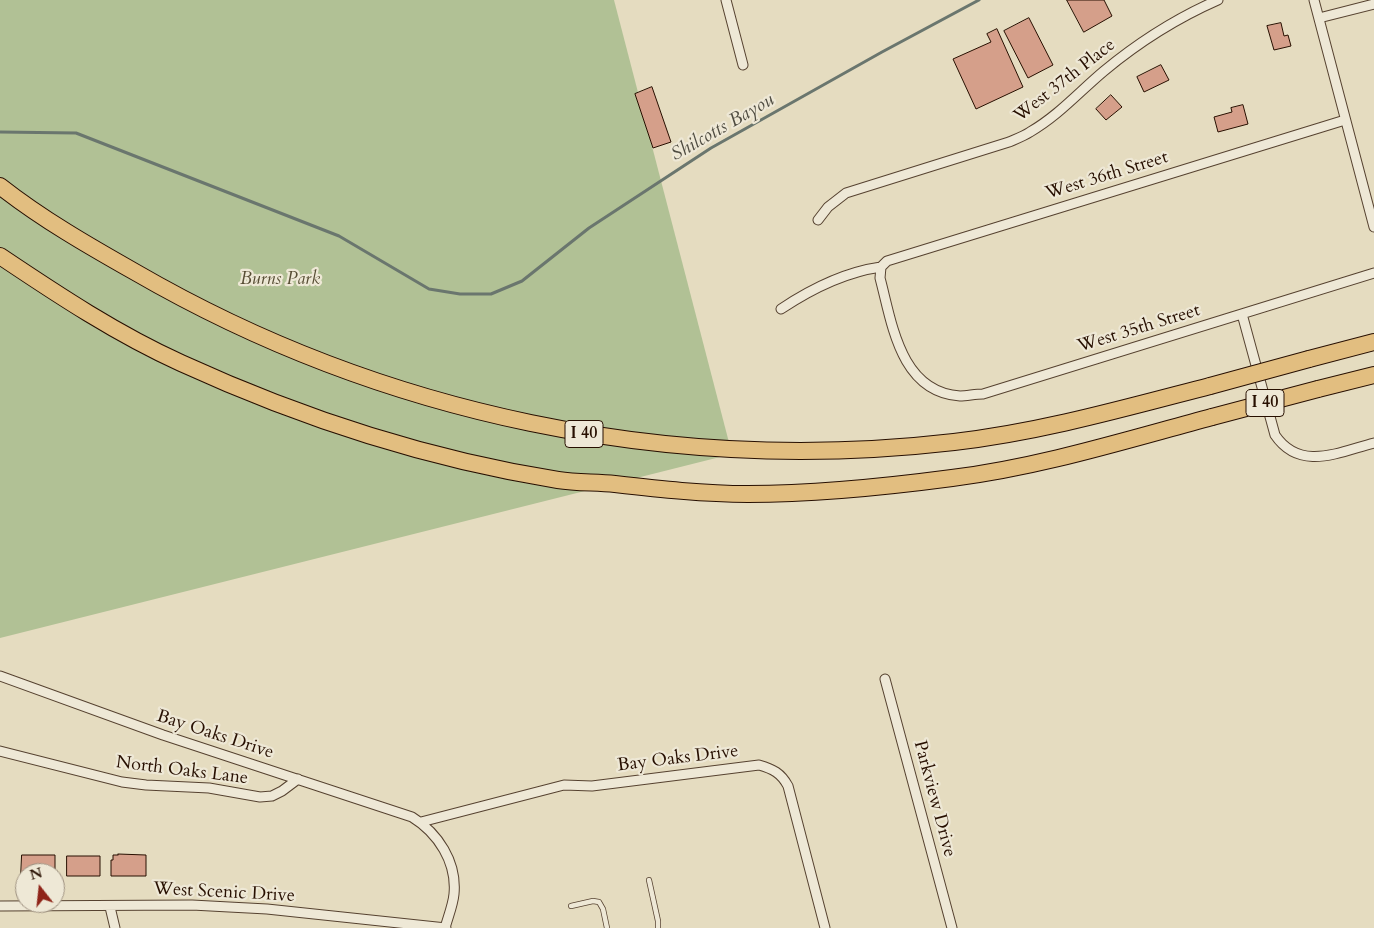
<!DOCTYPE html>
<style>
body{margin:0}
#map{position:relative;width:1374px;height:928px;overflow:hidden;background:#e5dcc0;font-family:Cardo,serif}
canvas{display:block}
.north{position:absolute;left:15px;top:863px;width:50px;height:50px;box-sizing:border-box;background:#eee8d6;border:1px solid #9e9180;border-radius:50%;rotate:344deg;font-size:14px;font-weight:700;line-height:20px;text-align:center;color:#270f00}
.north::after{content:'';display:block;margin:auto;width:18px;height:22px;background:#8f2418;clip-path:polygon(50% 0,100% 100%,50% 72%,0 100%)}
</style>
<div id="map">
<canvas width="1374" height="928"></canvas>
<div class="north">N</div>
</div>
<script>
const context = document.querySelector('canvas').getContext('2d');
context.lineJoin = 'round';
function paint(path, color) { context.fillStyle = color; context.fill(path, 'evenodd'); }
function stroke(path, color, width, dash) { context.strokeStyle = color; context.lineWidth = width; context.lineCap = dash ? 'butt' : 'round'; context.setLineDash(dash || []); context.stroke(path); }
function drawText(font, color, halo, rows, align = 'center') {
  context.font = font + ' Cardo,serif'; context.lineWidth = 4.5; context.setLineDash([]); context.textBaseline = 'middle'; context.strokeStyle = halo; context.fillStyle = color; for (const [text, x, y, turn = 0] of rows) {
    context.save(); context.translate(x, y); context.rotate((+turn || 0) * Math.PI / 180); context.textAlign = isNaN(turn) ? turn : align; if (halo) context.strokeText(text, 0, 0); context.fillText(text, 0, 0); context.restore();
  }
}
paint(new Path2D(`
 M0,0h614l118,454 -732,184z`), '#b1c195');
stroke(new Path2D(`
 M0,132l76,1 263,103 90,53 31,5h31l31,-13 67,-53 122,-80 171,-96 97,-52`), '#6a766e', 3);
const building = new Path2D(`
 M1067,0h37l8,16 -28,16z
 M1029,18l24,47 -25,13 -24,-47z
 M1281,23l3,13 4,-1 3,11 -17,4 -7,-24z
 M997,29l26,58 -47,22 -23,-50 38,-17 -4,-8z
 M1161,65l8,15 -25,12 -7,-15z
 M652,87l19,55 -18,6 -18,-54z
 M1111,95l11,12 -16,13 -10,-11z
 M1243,105l5,19 -30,8 -4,-15 18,-5 -1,-4z
 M118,854l28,1v21h-35v-16h2v-5h5z
 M22,855h33v18h-30v3h-4z
 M67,856h33v20h-33z`);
paint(building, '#d59f8a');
stroke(building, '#270f00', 1);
const service = new Path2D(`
 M649,880l9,41v7
 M571,906l22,-5 6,1 4,7 4,19`);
const minor = new Path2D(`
 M726,0l17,65
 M1314,0l60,227
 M1319,18l55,-14
 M818,220l10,-13 18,-14 163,-51c7,-3 15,-6 21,-10 28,-16 50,-41 74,-61 35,-29 73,-53 114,-71
 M881,267l-1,11c12,45 20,114 80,118 7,0 15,-2 23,-2l391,-121
 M881,267l6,-6 458,-141
 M781,309c30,-20 64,-37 100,-42
 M1242,314l33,121c25,37 64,17 99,8
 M0,676l163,59 249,82c26,16 45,45 42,77 -1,11 -6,23 -9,34
 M885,679l67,249
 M0,751l122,31 24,3 63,3 51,9 12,-1 10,-5 16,-12
 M421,822l143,-37 28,1 167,-21c14,4 22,8 29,21l37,142
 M0,906l192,-1 37,2 38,2 179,19
 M110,907l5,21`);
const motorway = new Path2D(`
 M0,186c42,33 89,60 135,86 247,143 535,203 819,170 87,-10 171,-34 256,-56
 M0,256c58,39 117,78 181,107 120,55 246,96 377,117 19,3 38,2 57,4 44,5 89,10 133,10 68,0 136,-7 204,-16 88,-11 174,-38 260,-61
 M1309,359l65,-17
 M1318,389l56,-14`);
stroke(service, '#564230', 6);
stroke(minor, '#564230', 11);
stroke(motorway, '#270f00', 18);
stroke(service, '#eee8d6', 4.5);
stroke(minor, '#eee8d6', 9);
stroke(motorway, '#e2be80', 16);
const motorwayBridge = new Path2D(`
 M1210,386l99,-27
 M1212,417l106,-28`);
stroke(motorwayBridge, '#270f00', 18, []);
stroke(motorwayBridge, '#e2be80', 16);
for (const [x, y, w] of [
 [1265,403,38],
 [584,434,38]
]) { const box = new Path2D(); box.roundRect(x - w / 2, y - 13.5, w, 27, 4); context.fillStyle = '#eee8d6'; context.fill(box); stroke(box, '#270f00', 1); }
drawText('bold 16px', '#270f00', null, [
 ["I 40",1265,403],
 ["I 40",584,434]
]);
drawText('18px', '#270f00', '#eee8d6', [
 ["West 37th Place",1065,81,-38],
 ["West 36th Street",1107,176,-17],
 ["West 35th Street",1139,329,-17],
 ["Bay Oaks Drive",215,735,18],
 ["Bay Oaks Drive",678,759,-7],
 ["North Oaks Lane",182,771,7],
 ["Parkview Drive",934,799,75],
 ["West Scenic Drive",224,893,3]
]);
drawText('italic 18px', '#574d34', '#eee8d6', [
 ["Burns Park",280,280]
]);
drawText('italic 19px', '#4e4b40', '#eee8d6', [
 ["Shilcotts Bayou",723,128,-30]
]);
</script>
